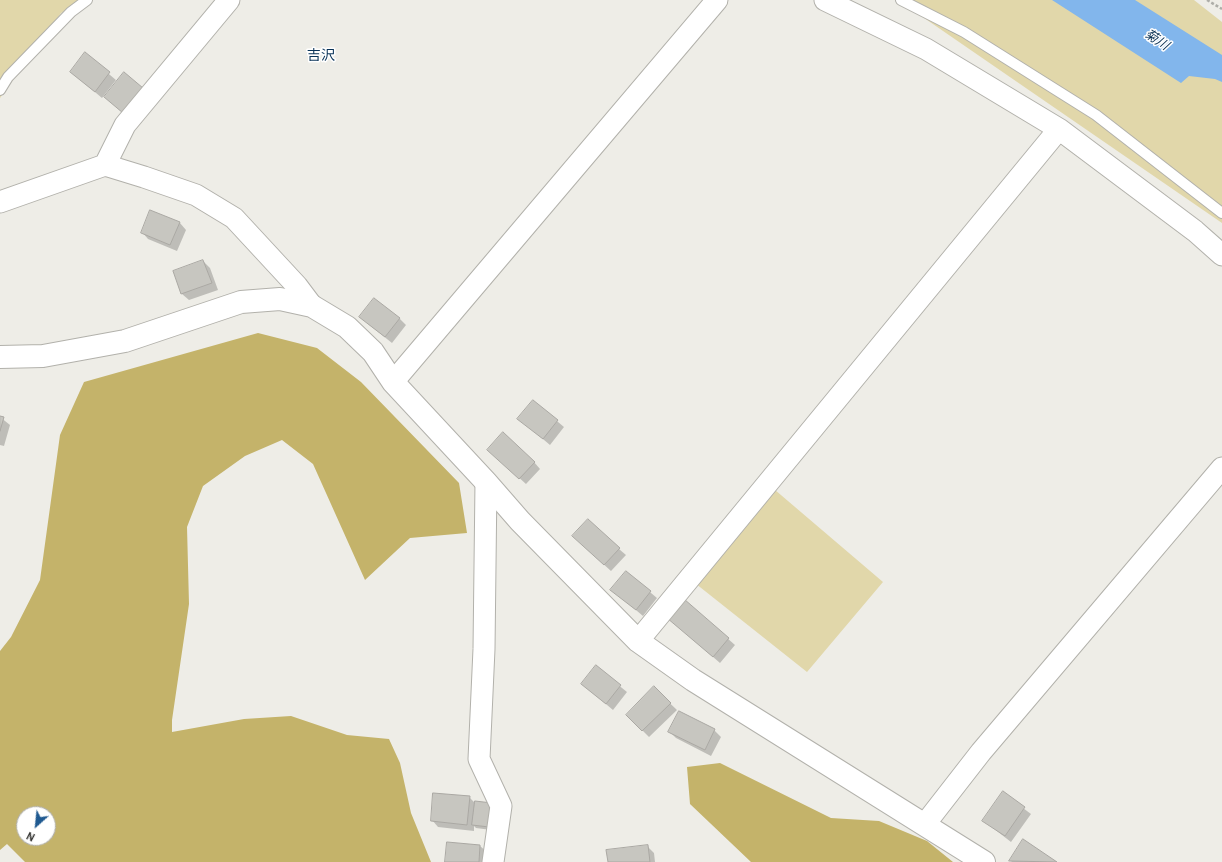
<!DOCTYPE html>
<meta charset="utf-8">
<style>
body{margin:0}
#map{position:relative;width:1222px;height:862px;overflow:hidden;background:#eeede7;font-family:Overpass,sans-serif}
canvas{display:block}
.north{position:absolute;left:16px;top:806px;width:40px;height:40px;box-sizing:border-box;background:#fff;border:1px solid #aeaead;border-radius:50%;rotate:207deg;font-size:11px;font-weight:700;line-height:16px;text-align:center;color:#353533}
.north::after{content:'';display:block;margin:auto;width:14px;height:18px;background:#205a91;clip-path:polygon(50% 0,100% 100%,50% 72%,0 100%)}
</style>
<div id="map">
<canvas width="1222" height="862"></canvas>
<div class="north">N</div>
</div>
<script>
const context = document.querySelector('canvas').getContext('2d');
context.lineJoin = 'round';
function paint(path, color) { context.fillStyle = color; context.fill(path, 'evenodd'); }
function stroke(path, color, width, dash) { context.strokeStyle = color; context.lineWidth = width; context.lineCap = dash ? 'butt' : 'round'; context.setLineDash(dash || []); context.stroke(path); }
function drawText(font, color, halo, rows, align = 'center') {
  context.font = font + ' Overpass,"Noto Sans JP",sans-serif'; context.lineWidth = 3; context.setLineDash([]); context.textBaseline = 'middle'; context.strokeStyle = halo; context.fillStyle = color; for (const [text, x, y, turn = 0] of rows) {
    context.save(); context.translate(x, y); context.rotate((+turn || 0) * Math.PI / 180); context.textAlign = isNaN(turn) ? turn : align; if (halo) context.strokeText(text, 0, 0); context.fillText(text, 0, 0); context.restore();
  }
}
paint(new Path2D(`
 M0,0h87l-26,13 -61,85z
 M898,0h296l28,22v201z
 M761,478l122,104 -76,90 -126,-100z`), '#e1d7aa');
paint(new Path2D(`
 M258,333l59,15 44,34 98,101 8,50 -57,5 -45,42 -52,-116 -31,-24 -37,16 -42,30 -16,41 2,77 -17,116v12l72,-13 47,-3 56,19 42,4 11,24 11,50 20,49h-406l-18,-18 -7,6v-199l11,-14 29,-57 20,-145 24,-53zM24,814h24v24h-24z
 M720,763l111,55 48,3 48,20 26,21h-202l-61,-58 -3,-37z`), '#c4b36a');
paint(new Path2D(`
 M1052,0h83l87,55v27l-7,-3 -26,-3 -8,7z`), '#82b6ec');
paint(new Path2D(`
 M85,54l31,26 -14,18 -31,-26z
 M151,211l29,12 6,7 -9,21 -29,-12 -6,-7z
 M203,261l7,7 8,22 -29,10 -7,-6 -8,-22z
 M399,318l7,7 -14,18 -25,-20z
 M533,401l31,26 -14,18 -31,-26z
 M0,417l10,8 -6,21 -4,-1z
 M495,456l39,6 6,7 -14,15z
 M580,543l39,6 7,6 -15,16z
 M626,572l31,26 -14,18 -31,-26z
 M684,600l51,45 -15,18 -45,-39z
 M596,667l31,25 -14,18 -31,-26z
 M654,688l23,22 -28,27 -22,-22z
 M679,713l35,17 7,7 -10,19 -35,-18 -6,-6z
 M1003,793l28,21 -20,28 -27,-21z
 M469,797l7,7 15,26 -15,-2 -2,-2v5l-36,-4 -6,-7z
 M1023,840l33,22h-44l-2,-2z
 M448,843l32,3 7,6 -1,10h-40z
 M648,847l6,6 1,9h-46z`), '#0003');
const building = new Path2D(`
 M85,52l25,20 -15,20 -25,-20z
 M124,72l19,16 -20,25 -19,-16z
 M150,210l30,12 -10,23 -29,-12z
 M203,260l9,23 -31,11 -8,-23z
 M374,298l26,20 -15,19 -26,-20z
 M533,400l25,20 -15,19 -26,-20z
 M0,416l4,1 -4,14z
 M503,432l32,30 -16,17 -32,-29z
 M588,519l32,29 -16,17 -32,-29z
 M626,571l25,20 -15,19 -26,-20z
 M684,599l45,39 -16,19 -46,-39z
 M596,665l25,20 -15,19 -25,-20z
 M654,686l17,17 -29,28 -16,-16z
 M679,711l36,18 -10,21 -37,-18z
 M1003,791l22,16 -20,29 -23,-15z
 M433,793l37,3 -3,29 -36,-4z
 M475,801l17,2 -3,24 -17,-2z
 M1023,839l34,23 -48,-1z
 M447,842l33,3 -1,17h-34z
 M648,845l2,17h-42l-2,-12z`);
paint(building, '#c7c6c0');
stroke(building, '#aaa8a3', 1);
const lane = new Path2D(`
 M901,0l63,32 132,83 126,98
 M0,90l8,-13 63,-65 16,-12`);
const street = new Path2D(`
 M825,0l101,49 133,80 136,102 27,24
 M105,165l20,-40 104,-125
 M0,202l105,-37 39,12 52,18 38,23 63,68 15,20
 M393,382l324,-382
 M486,482l-2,167 -5,110 22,47 -8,56
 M638,641l421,-512
 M925,824l56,-72 241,-284`);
const secondary = new Path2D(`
 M0,357l43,-1 82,-15 116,-39 39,-3 32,7 35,21 26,25 20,30 93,100 34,39 118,120 55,39 291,182`);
stroke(lane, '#b2b1ab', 12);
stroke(street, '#b2b1ab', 23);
stroke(secondary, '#b2b1ab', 24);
stroke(new Path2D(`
 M1207,0l15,9`), '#adada8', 2.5, [3, 2]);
stroke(lane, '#fff', 10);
stroke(street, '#fff', 21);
stroke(secondary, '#fff', 22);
drawText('italic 13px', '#0a3154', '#fff', [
 ["菊川",1156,41,33]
]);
drawText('14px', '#083257', '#fff', [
 ["吉沢",321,57]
]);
</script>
